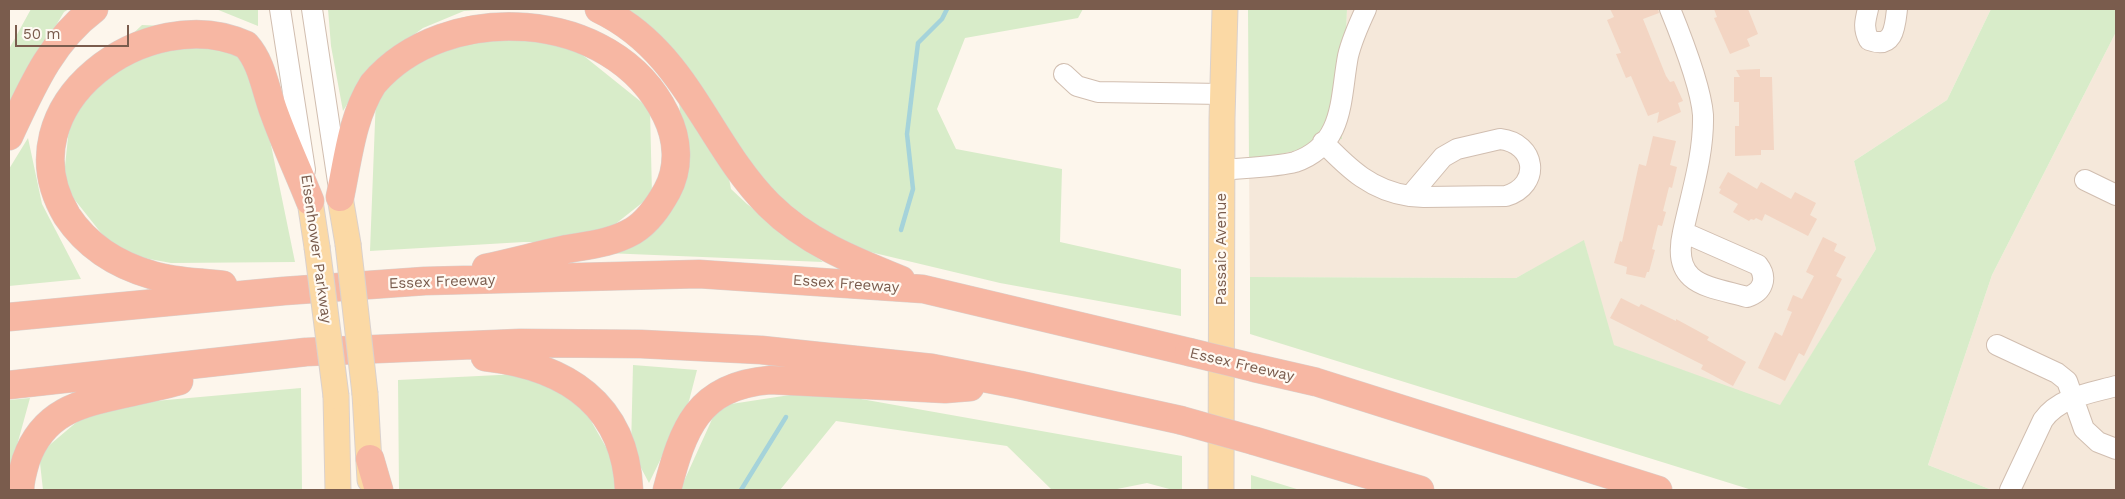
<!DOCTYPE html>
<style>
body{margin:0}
#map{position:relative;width:2125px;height:499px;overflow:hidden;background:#fdf6ec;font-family:"Work Sans",sans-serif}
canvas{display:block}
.frame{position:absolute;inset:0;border:10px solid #7a5c4d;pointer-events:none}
.scale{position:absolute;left:15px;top:25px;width:114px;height:22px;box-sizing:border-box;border:2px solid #7a5c4d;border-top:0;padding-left:6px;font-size:15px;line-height:18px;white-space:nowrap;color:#7a5c4d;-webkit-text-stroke:4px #fffaf3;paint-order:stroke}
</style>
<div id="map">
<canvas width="2125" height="499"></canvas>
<div class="frame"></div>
<div class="scale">50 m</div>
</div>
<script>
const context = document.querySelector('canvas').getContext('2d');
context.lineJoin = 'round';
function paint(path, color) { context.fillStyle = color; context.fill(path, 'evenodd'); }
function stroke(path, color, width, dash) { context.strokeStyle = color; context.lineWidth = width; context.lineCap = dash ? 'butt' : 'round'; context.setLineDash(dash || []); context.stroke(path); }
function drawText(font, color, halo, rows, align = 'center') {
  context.font = font + ' "Work Sans",sans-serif'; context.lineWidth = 4.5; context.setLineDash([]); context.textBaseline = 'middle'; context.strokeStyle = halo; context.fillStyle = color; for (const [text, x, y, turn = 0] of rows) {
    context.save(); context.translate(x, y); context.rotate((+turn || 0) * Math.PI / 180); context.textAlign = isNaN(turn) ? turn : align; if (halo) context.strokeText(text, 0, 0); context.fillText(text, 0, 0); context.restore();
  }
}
paint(new Path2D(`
 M1347,9h644l-44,91 -93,61 22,88 -96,157 -167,-61 -29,-104 -68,37 -266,-1 -1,-115 93,-23z
 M2116,32v458h-124l-64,-25 64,-190z`), '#f5e8da');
paint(new Path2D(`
 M31,9h38l-5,3 -55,92v-55z
 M215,9h43v17l-42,-17z
 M328,9h161l-25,2 -41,17 -53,39 -27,44 -12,-65z
 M613,9h470l-5,9 -113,20 -28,71 19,40 106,20 -2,73 121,27v47l-181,-33 -155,-37 -79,-58z
 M1248,9h99l-5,130 -93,23z
 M1991,9h125v23l-124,243 -64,190 64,25h-240l-502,-156v-57l266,1 68,-38 30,105 166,60 96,-156 -22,-88 93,-61z
 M142,25l73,3 41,44 39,190 -124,1 -54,-10 -54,-68 10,-95z
 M554,32l96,77 2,86 -53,42 -25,5h-50l-154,9 6,-155 52,-51z
 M678,93l49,75 4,21 16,15 76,58 -217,-9 34,-18 43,-96z
 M28,138l14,66 39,75 -72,7v-117z
 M633,365l64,5 -8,31 -40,82 -18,-34z
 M519,374l59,24 41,72 -4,20h-216l-1,-110z
 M301,388l1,102h-259l-4,-36 53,-45 52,-7z
 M816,391l366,65v34h-9l-26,-7 -35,7h-60l-45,-44 -171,-25 -56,69h-100l38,-84z
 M30,398l-14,51 -4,41h-3v-90z
 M1251,475l49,15h-49z`), '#d8ecc9');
stroke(new Path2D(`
 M901,230l12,-41 -6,-55 11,-91 24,-24 5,-10
 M741,490l45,-73`), '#a5d3da', 4.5);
paint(new Path2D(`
 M1610,9h48l1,4 -16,6 23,57 4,6 4,-1 9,20 -5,2 3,9 -24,11 2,-11 -11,4 -17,-40 -5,2 -10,-24 5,-1 -14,-33 7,-3z
 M1714,9h34l10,25 -11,5 3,7 -20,8 -16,-36 3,-1z
 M1760,69v8h12l2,73h-13v5l-26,1v-30h4v-24h-5v-25h6l-4,-7z
 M1653,136l23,5 -6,24 7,2 -5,21 -3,-1 -6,24 3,1 -4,14 -4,-1 -6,24 3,1 -6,22h-2l-2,6 -19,-4 1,-7 -13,-4 6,-22 2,1 17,-78 7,2z
 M1728,172l29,17 4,-7 30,17 4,-7 21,11 -6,12 7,4 -9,17 -43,-22 -3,7 -6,-3 -2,2 -3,-1 -2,2 -16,-9 5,-8 -19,-11 2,-4 -2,-1z
 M1823,237l14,7 -3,7 12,6 -10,19 6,3 -38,77 -5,-3 -14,28 -27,-13 17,-36 7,4 10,-24 -5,-2 6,-15 9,4 12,-23 -8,-4z
 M1621,298l18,9 2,-3 35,17v-2l33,18 -2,3 39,22 -13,24 -32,-17 2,-4 -93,-47z`), '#f3d5c3');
const minor = new Path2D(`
 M280,9l25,161
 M312,9l26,173
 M1670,9c11,27 31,79 33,106 1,40 -12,79 -20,117
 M1868,9c-3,12 -5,20 1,31 25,9 26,-13 28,-31
 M1064,74l13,12 21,6 124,2
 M1500,139c36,4 42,46 6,57l-82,1 -14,-1 33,-39 14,-8z
 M1323,142c26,27 49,49 87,54
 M1222,170c19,-2 56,-3 73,-8 50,-17 45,-64 53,-106 4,-17 11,-32 18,-47
 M2085,180l31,15
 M1683,232l75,33c10,13 5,27 -11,32 -40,-11 -76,-12 -64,-65z
 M1997,345l60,28 10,8 17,48 14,13 18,7
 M2010,490l33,-70c16,-23 48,-27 73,-34`);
const major = new Path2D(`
 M340,197l8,47
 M310,201l7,46
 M365,394l5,86
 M336,396l2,94
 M1221,490l1,-371 3,-110`);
const highway = new Path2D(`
 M599,9c88,42 107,133 170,196 37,37 85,56 132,75
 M9,136c22,-47 42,-95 85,-127
 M340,197c8,-38 12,-80 33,-113 71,-84 240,-78 293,31 12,24 14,52 1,76 -9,16 -19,31 -34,40 -21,12 -43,14 -66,18 -27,6 -54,13 -81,19
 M223,285c-23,-3 -49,-3 -71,-10 -35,-10 -65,-29 -85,-59 -67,-112 83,-216 179,-171 16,18 19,43 27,65 11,31 25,61 37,91
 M9,317l275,-26 141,-10 274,-7 224,15 266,63
 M485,357c80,9 140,46 144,133
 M1255,368l61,14 342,108
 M9,385l297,-33 214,-9 121,1 120,6 171,18 88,17 160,35
 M1255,441l165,49
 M370,459l9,31
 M20,490c0,-10 3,-20 6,-30 17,-48 52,-56 97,-66 19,-4 38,-8 56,-13
 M667,490c16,-61 30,-104 103,-110l175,9 25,-2`);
stroke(minor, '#d1beb0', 22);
stroke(major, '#dad1cd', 27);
stroke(highway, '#dad1cd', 29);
stroke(minor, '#fff', 20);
stroke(major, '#fbd9a5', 25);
stroke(highway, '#f7b7a3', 28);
const majorBridge = new Path2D(`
 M348,244l17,150
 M317,247l19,149`);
const highwayBridge = new Path2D(`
 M1189,352l66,16
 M1180,420l75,21`);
stroke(majorBridge, '#dad1cd', 27, []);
stroke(highwayBridge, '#dad1cd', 29, []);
stroke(majorBridge, '#fbd9a5', 25);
stroke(highwayBridge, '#f7b7a3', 28);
drawText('15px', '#7a5c4d', '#fffaf3', [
 ["Eisenhower Parkway",316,249,82],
 ["Passaic Avenue",1222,249,-90],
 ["Essex Freeway",442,282,-2],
 ["Essex Freeway",846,284,4],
 ["Essex Freeway",1242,365,13]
]);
</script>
